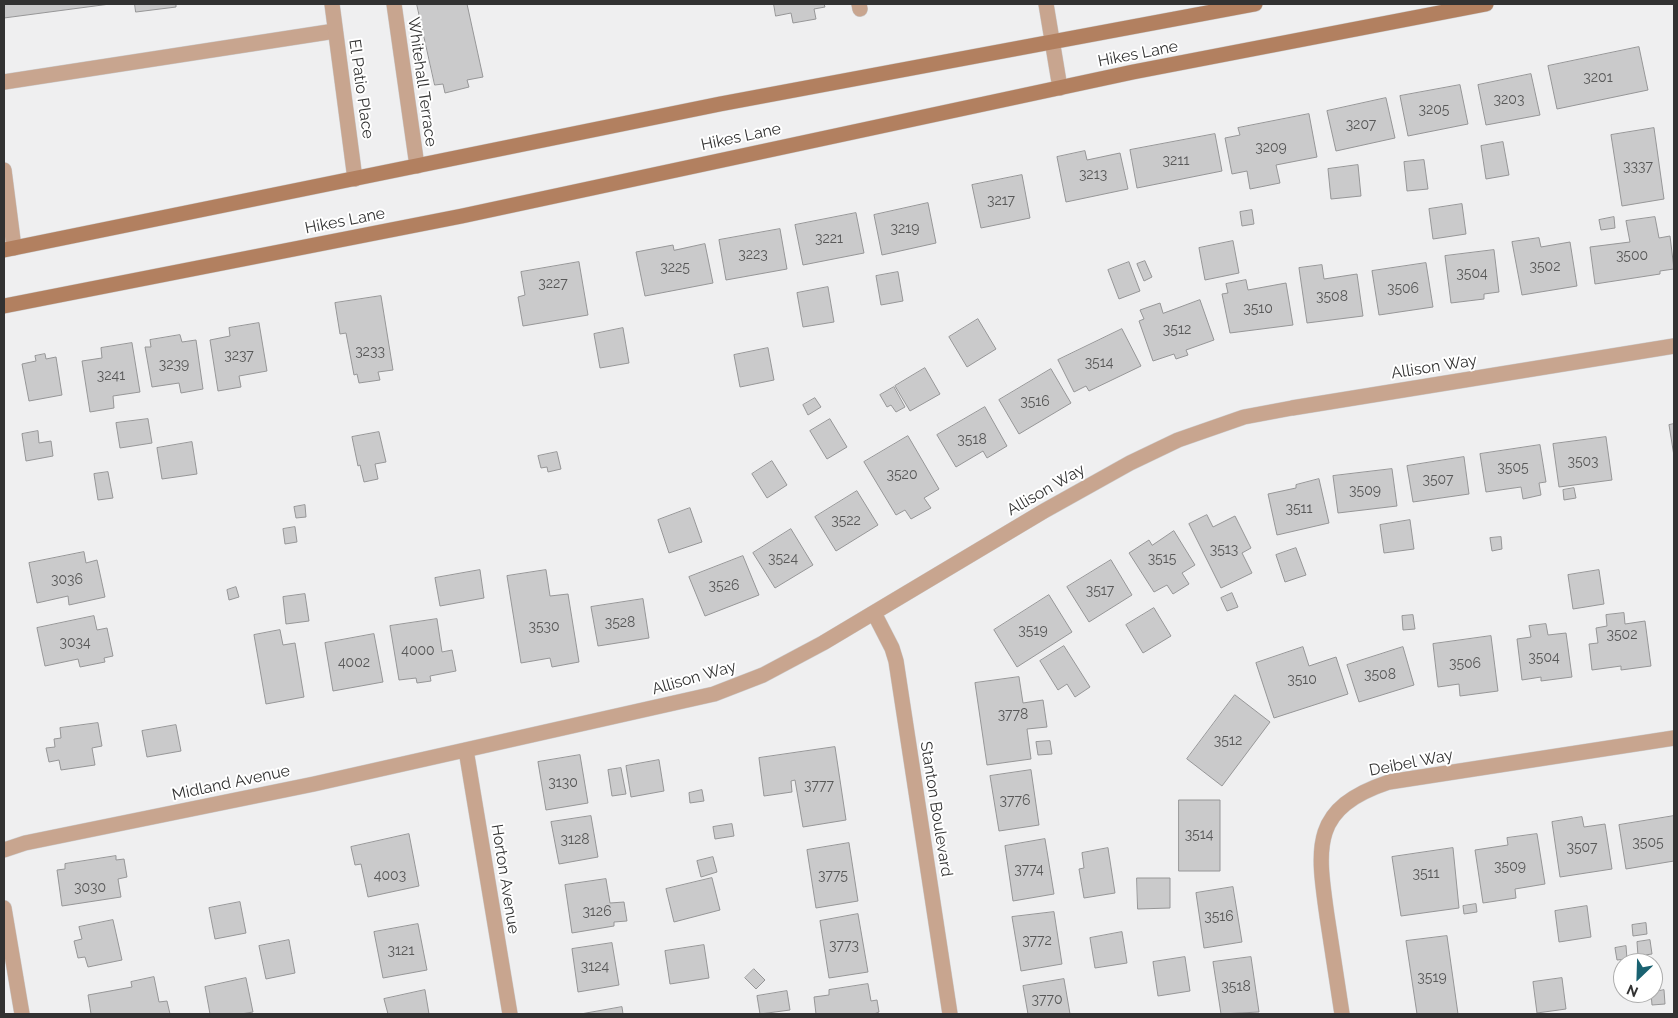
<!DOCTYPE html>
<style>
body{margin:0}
#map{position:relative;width:1678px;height:1018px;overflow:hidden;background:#efeff0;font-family:Raleway,sans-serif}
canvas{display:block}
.frame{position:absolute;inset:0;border:5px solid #323232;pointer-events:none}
.north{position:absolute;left:1613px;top:953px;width:50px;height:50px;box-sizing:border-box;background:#fff;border:1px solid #adadad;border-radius:50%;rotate:204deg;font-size:14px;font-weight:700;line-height:20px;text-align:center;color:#323232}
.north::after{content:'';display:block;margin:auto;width:18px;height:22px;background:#1a6271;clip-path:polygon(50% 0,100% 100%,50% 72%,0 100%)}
</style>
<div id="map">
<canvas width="1678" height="1018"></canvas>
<div class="frame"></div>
<div class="north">N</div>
</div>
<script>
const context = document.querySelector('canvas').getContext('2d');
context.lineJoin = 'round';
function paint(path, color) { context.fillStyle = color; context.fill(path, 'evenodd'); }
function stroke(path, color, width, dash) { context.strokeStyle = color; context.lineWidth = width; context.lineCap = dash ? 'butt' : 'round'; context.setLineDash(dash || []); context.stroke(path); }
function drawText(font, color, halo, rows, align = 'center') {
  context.font = font + ' Raleway,sans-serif'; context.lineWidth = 4; context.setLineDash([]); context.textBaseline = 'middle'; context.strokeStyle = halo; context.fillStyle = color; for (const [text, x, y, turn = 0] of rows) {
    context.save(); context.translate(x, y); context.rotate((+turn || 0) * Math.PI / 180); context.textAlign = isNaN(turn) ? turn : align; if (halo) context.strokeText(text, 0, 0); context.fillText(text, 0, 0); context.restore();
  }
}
const building = new Path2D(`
 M4,4h106l-106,14z
 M135,4h41v3l-40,5z
 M417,4h50l16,73 -16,3 2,7 -24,6 -2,-9 -8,1z
 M774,4h50l1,3 -11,2 2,10 -23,4 -2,-10 -15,3z
 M1639,47l9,43 -91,19 -9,-43z
 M1531,74l9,41 -54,10 -8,-40z
 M1460,85l8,39 -60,12 -8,-40z
 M1386,98l9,40 -59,13 -9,-40z
 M1309,114l8,43 -41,8 4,18 -30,6 -3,-18 -15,3 -7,-36 15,-3 -2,-7z
 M1654,128l10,71 -42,7 -11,-71z
 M1215,134l7,37 -85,17 -7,-38z
 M1503,142l6,33 -23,4 -5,-33z
 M1085,151l2,9 33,-7 8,36 -62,13 -9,-45z
 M1424,160l4,29 -21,2 -3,-29z
 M1358,165l3,31 -30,3 -3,-30z
 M1022,175l8,43 -49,10 -9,-43z
 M928,203l8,40 -54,12 -8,-40z
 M1462,204l4,30 -33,5 -4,-30z
 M1252,210l2,14 -12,2 -2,-14z
 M856,213l8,40 -61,12 -8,-40z
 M1614,217l1,11 -14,2 -2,-10z
 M1655,217l4,21 11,-2 4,33 -14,2v3l-65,10 -5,-37 40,-5 -4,-21z
 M780,229l7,40 -61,11 -7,-40z
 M1539,238l2,9 29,-5 7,44 -55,9 -10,-53z
 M1233,241l6,32 -34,7 -6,-32z
 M705,244l8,39 -68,13 -9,-44 37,-7 1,5z
 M1494,250l5,42 -15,2v5l-33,4 -6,-47z
 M1145,261l7,16 -8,4 -7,-17z
 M579,262l9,53 -65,11 -5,-29 7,-2 -4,-23z
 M1129,262l11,29 -21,8 -11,-29z
 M1426,263l7,44 -54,8 -7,-44z
 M1322,265l2,14 33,-5 6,42 -56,7 -8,-55z
 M898,272l5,29 -22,4 -5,-29z
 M1246,280l2,10 38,-7 7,42 -63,8 -8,-39 6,-1 -2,-9z
 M828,287l6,35 -31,5 -6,-34z
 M381,296l12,74 -15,2 2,8 -21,3 -2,-9 -3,1 -8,-42 -6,1 -5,-31z
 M1200,300l14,40 -28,10 2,5 -12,4 -2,-5 -21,7 -14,-40 5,-2 -4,-9 20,-7 3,10z
 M978,319l18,30 -29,18 -18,-30z
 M259,323l8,48 -28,5 2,11 -23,4 -8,-51 20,-4 -1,-8z
 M623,328l6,35 -29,5 -6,-34z
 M1122,329l19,37 -52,25 -3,-5 -12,6 -16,-32z
 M180,335l2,7 14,-2 7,49 -22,4 -2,-10 -27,4 -7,-40h6l-1,-7z
 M132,343l8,49 -27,4 1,12 -24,4 -8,-51 20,-3 -1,-10z
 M768,348l6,32 -34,7 -6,-32z
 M45,354l1,5 10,-2 6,38 -33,6 -7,-37 14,-3 -1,-5z
 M925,368l15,26 -30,17 -15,-25z
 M1051,369l20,34 -52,31 -20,-34z
 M894,387l11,20 -9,5 -5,-7 -4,2 -7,-12z
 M815,398l6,9 -13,8 -5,-10z
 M985,407l22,39 -20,12 -4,-7 -27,16 -19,-32z
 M148,419l4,24 -32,5 -4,-25z
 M830,419l17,28 -20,12 -17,-28z
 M1674,424v32l-5,-31z
 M38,431l1,12 12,-2 2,15 -27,5 -4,-27z
 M379,432l7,30 -11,2 3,15 -14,3 -4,-17 -2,1 -6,-29z
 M908,436l31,53 -15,9 7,10 -20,11 -6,-9 -9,5 -32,-53z
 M1606,437l6,43 -53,7 -6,-43z
 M192,442l5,32 -35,5 -5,-31z
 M1540,445l6,37 -7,1 2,12 -18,4 -2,-12 -35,5 -6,-38z
 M557,452l4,17 -13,3 -1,-5 -6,1 -3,-12z
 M1464,457l5,37 -56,8 -6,-36z
 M772,461l15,24 -20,13 -15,-24z
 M1392,469l5,37 -59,7 -5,-37z
 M108,472l5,26 -15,2 -4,-26z
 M1319,479l10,44 -52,12 -9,-41 28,-6v-3z
 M1574,488l2,10 -12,2 -1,-10z
 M857,491l21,34 -42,26 -21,-34z
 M305,505l1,12 -10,1 -2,-11z
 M690,508l12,34 -33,11 -11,-33z
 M1207,515l6,12 22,-11 16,32 -9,5 10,20 -31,15 -32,-64z
 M1410,520l4,29 -30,4 -4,-28z
 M295,527l2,15 -12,2 -2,-15z
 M791,529l22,36 -38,23 -22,-35z
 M1174,531l21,34 -13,8 7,11 -16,10 -6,-9 -13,7 -25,-39 20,-13 3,5z
 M1501,537l1,12 -10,2 -2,-13z
 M1296,548l10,27 -21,7 -9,-27z
 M84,552l2,11 11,-3 8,37 -36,8 -1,-9 -31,7 -8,-40z
 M743,556l16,39 -54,21 -16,-39z
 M1111,560l21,35 -43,27 -22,-35z
 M480,570l4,28 -44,8 -5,-28z
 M546,570l4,26 18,-2 11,68 -27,5 -2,-9 -29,5 -14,-87z
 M1599,570l5,34 -31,5 -5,-34z
 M236,587l3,10 -10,3 -2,-10z
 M1232,593l6,14 -11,4 -6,-13z
 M305,594l4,27 -23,3 -3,-27z
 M1049,595l23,37 -55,35 -23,-37z
 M643,599l6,39 -51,8 -7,-39z
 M1154,608l17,28 -28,17 -17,-28z
 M1624,613l1,11 20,-3 6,45 -30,4v-4l-29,4 -3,-26 9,-1 -2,-15 11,-2 -1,-11z
 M1413,615l2,14 -12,1 -1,-14z
 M94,616l3,14 10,-2 6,28 -9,2 1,4 -25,5 -2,-8 -33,7 -8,-38z
 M437,619l5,33 10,-2 4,21 -26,5 1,5 -14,2 -1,-5 -17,2 -9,-54z
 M1546,624l2,11 18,-2 6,44 -31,4v-4l-19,3 -5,-41 14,-2 -2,-11z
 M280,630l3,15 12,-2 9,54 -38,7 -12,-69z
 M374,634l9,48 -50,9 -8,-48z
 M1491,636l7,55 -38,5 -1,-12 -21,3 -5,-43z
 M1064,646l26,41 -15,10 -8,-13 -9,6 -18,-29z
 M1303,647l6,19 27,-9 12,37 -74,24 -18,-55z
 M1403,647l11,38 -55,17 -12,-37z
 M1019,677l4,26 20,-3 4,27 -20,2 4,30 -44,6 -12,-82z
 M1235,695l35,27 -48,64 -35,-27z
 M98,723l4,23 -10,2 3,17 -34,5 -2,-10 -10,2 -3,-14 9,-1 -1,-8 7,-1 -1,-10z
 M176,725l5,26 -34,6 -5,-26z
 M1050,741l2,13 -14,1 -2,-13z
 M835,747l11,73 -43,7 -8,-47 -4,1 1,11 -28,4 -5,-38z
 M580,755l8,48 -42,7 -8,-48z
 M659,760l5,31 -33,6 -5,-31z
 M621,768l5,26 -14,2 -4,-26z
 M1031,770l8,55 -40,6 -9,-55z
 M702,790l2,11 -14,2 -1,-10z
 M1179,800h41v71h-41z
 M591,816l7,41 -39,7 -8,-42z
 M1674,816v45l-48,8 -7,-44z
 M1582,817l2,10 21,-3 7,45 -52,8 -8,-55z
 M732,824l2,12 -19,3 -2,-12z
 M409,834l10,52 -51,11 -7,-33 -6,1 -4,-18z
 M1537,834l8,50 -30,5 1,9 -33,5 -8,-53 33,-5 -1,-7z
 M1045,839l9,55 -41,7 -8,-55z
 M849,843l9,58 -42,7 -9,-58z
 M1108,848l7,45 -31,5 -5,-29 5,-1 -2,-15z
 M1453,848l6,60 -58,8 -9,-59z
 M116,856v4l8,-1 3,18 -9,2 3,18 -59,9 -5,-36 8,-1v-5z
 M713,857l4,15 -16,5 -4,-16z
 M712,878l8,32 -46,12 -8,-33z
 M1137,878h33v30l-32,1z
 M606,879l4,24 14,-1 3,19 -13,1v4l-42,7 -7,-48z
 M1233,887l9,55 -38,6 -8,-55z
 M240,902l6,31 -31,6 -6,-31z
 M1476,904l1,8 -13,2 -1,-8z
 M1587,906l4,31 -32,5 -4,-31z
 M1054,912l8,52 -41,7 -9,-54z
 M858,914l10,58 -39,6 -9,-57z
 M113,920l9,40 -34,7 -3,-10 -7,1 -4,-17 8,-2 -3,-12z
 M1646,923l1,11 -14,2 -1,-11z
 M418,924l9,46 -44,8 -9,-46z
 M1122,932l5,31 -32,5 -5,-30z
 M1447,936l11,78h-41l-11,-73z
 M289,940l6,33 -29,6 -7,-33z
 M1650,940l2,14 -14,2 -1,-14z
 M612,943l7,42 -41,7 -6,-43z
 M704,945l5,33 -39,6 -5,-33z
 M1626,946l1,13 -10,1 -2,-12z
 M1185,957l5,34 -32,5 -5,-34z
 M1251,957l8,55 -38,2 -8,-52z
 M754,969l11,11 -9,9 -11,-11z
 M154,977l5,25 8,-1 3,13h-79l-3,-19 44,-8 -1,-5z
 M246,978l7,34 -12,2h-31l-5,-27z
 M1562,978l4,31 -29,4 -4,-31z
 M1064,979l6,35h-42l-5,-28z
 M868,984l3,17 6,-1 2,12 -5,2h-58l-2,-17 15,-2v-5z
 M425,990l4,24h-41l-4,-15z
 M1664,990l1,14 -13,1 -1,-12z
 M787,991l3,19 -30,4 -3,-18z
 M622,1007l1,7h-42z`);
paint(building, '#cacacb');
stroke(building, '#969697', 1);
const lane = new Path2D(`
 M4,82l331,-51`);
const street = new Path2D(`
 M332,4l23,175
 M394,4l23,162
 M859,4l1,5
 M1046,4l14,84
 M4,170l10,78
 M874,613l18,35 4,13 54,353
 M466,750l44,264
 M4,850l21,-7 289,-59 400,-90 49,-19 60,-32 221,-132 86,-48 48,-23 66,-23 48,-9 382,-62
 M4,908l18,106
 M1342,1014c-5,-33 -10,-66 -15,-98 -10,-70 -16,-108 62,-134l285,-44`);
const secondary = new Path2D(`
 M4,250l716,-146 535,-100
 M4,306l458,-90 671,-144 353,-68`);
stroke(lane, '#cdcdce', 16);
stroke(street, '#cdcdce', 16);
stroke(secondary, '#cdcdce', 16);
stroke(lane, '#c8a58f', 15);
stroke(street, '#c8a58f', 15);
stroke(secondary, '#b28060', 15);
drawText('14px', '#585858', null, [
 ["3201",1598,78],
 ["3203",1509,100],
 ["3205",1434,110],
 ["3207",1361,125],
 ["3209",1271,148],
 ["3211",1176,161],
 ["3337",1638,167],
 ["3213",1093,175],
 ["3217",1001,201],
 ["3219",905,229],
 ["3221",829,239],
 ["3223",753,255],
 ["3500",1632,256],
 ["3502",1545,267],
 ["3225",675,268],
 ["3504",1472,274],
 ["3227",553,284],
 ["3506",1403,289],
 ["3508",1332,297],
 ["3510",1258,309],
 ["3512",1177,330],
 ["3233",370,352],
 ["3237",239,356],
 ["3514",1099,363],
 ["3239",174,365],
 ["3241",111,376],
 ["3516",1035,402],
 ["3518",972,440],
 ["3503",1583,462],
 ["3505",1513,468],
 ["3520",902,475],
 ["3507",1438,480],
 ["3509",1365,491],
 ["3511",1299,509],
 ["3522",846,521],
 ["3513",1224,550],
 ["3524",783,559],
 ["3515",1162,559],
 ["3036",67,580],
 ["3526",724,586],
 ["3517",1100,591],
 ["3528",620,623],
 ["3530",544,627],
 ["3519",1033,631],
 ["3502",1622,635],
 ["3034",75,643],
 ["4000",418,651],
 ["3504",1544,658],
 ["4002",354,663],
 ["3506",1465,664],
 ["3508",1380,675],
 ["3510",1302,680],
 ["3778",1013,715],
 ["3512",1228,741],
 ["3130",563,783],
 ["3777",819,786],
 ["3776",1015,801],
 ["3514",1199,835],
 ["3128",575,840],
 ["3505",1648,843],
 ["3507",1582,848],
 ["3509",1510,867],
 ["3774",1029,870],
 ["3511",1426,874],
 ["4003",390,876],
 ["3775",833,876],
 ["3030",90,888],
 ["3126",597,912],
 ["3516",1219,917],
 ["3772",1037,941],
 ["3773",844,946],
 ["3121",401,951],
 ["3124",595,967],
 ["3519",1432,978],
 ["3518",1236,987],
 ["3770",1047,1000]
]);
drawText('16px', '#323232', '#fff', [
 ["Hikes Lane",1138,54,-11],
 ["Whitehall Terrace",422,82,82],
 ["El Patio Place",361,89,82],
 ["Hikes Lane",741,137,-12],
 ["Hikes Lane",345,221,-11],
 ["Allison Way",1434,367,-9],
 ["Allison Way",1046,490,-30],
 ["Allison Way",694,678,-16],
 ["Deibel Way",1411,763,-11],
 ["Midland Avenue",231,783,-12],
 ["Stanton Boulevard",936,809,81],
 ["Horton Avenue",505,879,81]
]);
</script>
